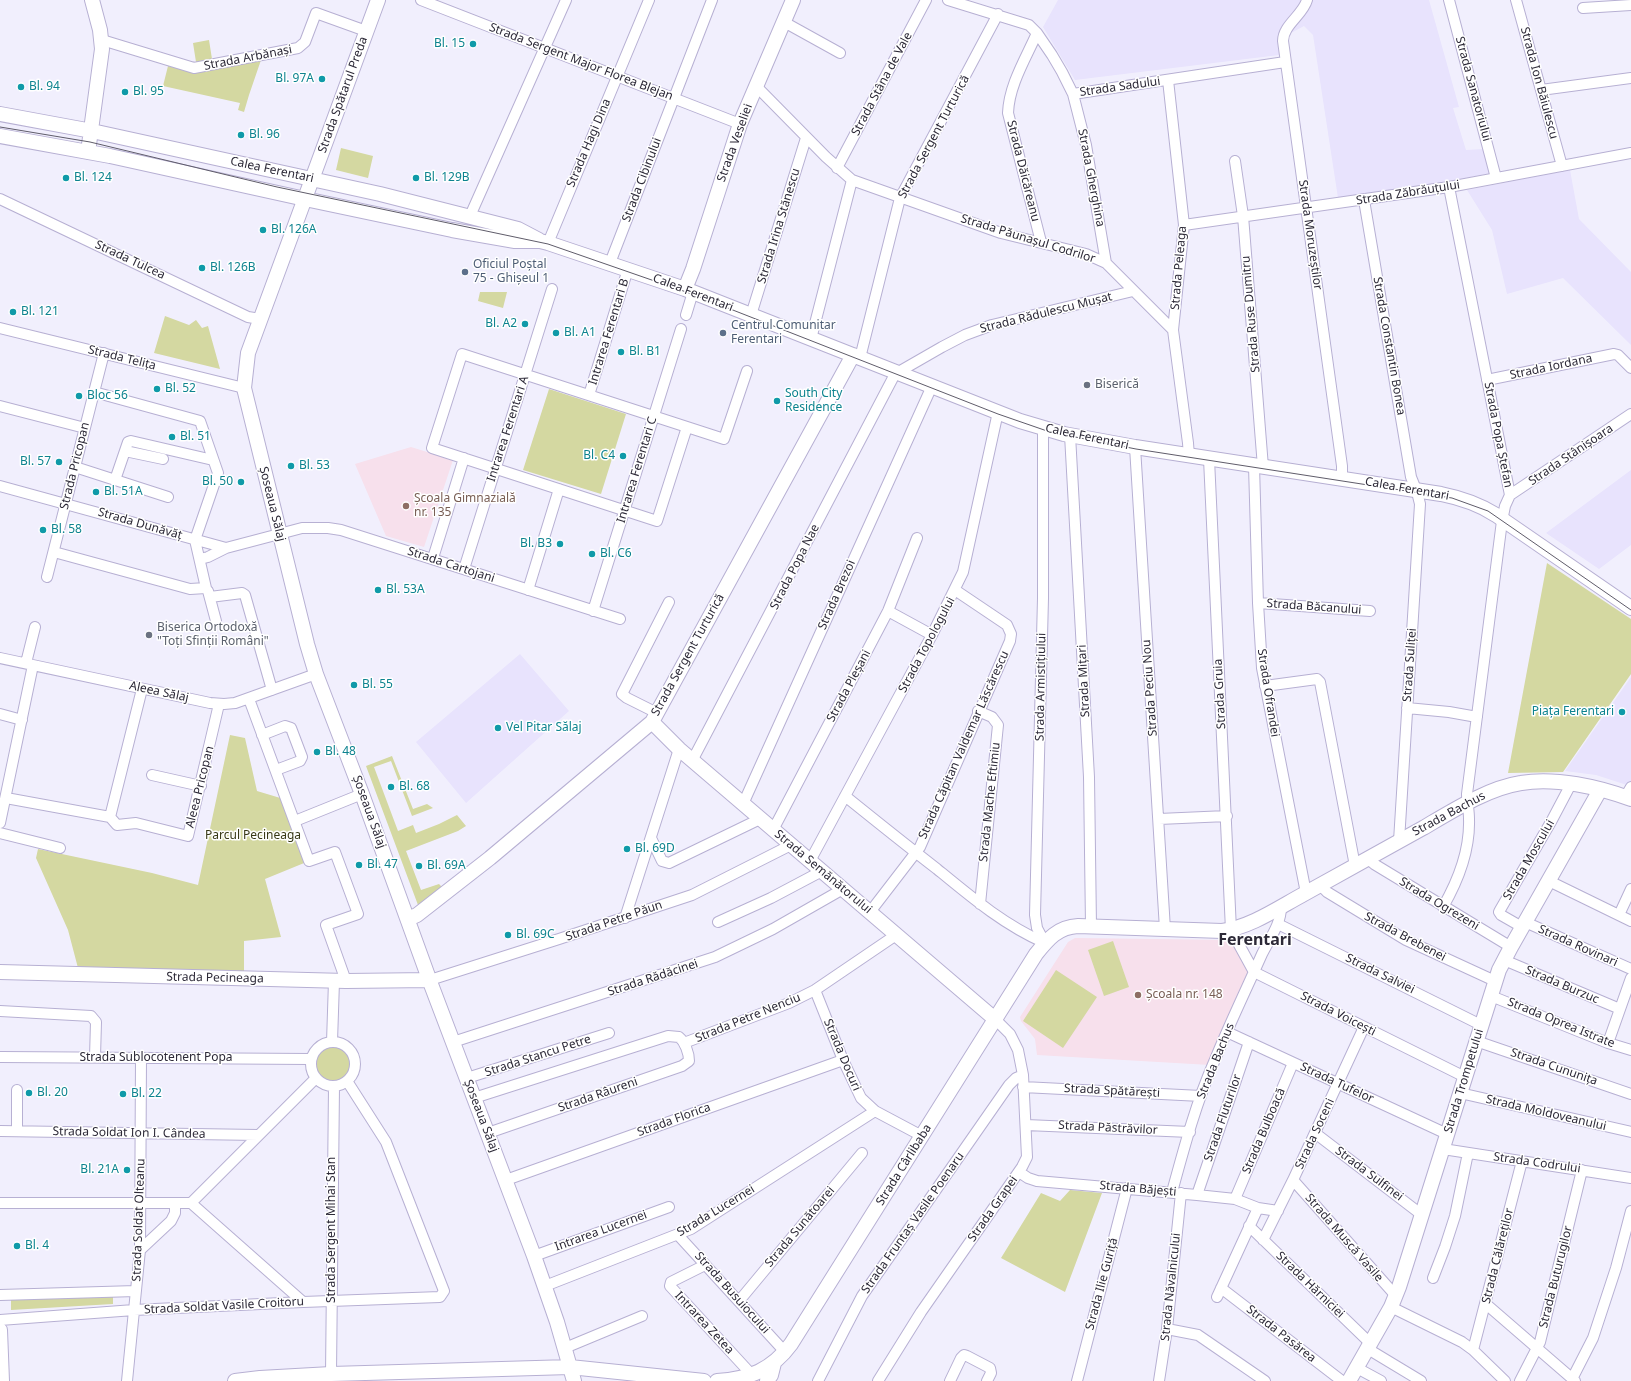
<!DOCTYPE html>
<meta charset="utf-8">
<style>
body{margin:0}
canvas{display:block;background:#f1effd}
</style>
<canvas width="1631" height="1381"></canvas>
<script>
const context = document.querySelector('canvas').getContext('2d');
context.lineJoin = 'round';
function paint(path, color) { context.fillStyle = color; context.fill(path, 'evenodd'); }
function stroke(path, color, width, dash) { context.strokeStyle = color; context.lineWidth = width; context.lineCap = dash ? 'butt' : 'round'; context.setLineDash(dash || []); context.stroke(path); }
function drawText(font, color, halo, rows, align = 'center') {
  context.font = font + ' "Noto Sans",sans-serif'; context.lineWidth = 3; context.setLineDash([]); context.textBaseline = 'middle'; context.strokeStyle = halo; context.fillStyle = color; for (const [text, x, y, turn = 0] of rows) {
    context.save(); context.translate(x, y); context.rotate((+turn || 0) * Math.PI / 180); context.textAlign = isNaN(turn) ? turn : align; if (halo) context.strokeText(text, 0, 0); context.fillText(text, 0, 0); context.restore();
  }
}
paint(new Path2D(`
 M1058,0h371l30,107 -6,1 13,42 17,-1 8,24 -31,6 -122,19 -25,-163 -9,-9 -26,14 1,15 -204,25 -32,-53z
 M1570,170l9,49 52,53v73l-68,-67 -56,16 -15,-64 -25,-40z
 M1631,470v75l-32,24 -53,-36z
 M520,654l49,57 -103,92 -50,-61z
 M1631,677v107l-1,2 -34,-11 -31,-4z`), '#e8e3fd');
paint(new Path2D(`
 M411,447l42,13 -29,87 -38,-11 -31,-72z
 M1075,938l158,2 20,34 -43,91 -173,-10 -2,-16 -14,-18 -1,-4 48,-75z`), '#f7e0ec');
paint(new Path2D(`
 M209,40l3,19 -16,3 -3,-19z
 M261,60l-12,35 -5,17 -6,-2 2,-7 -77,-17 5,-20 26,7z
 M341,148l32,8 -5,22 -32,-8z
 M480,292h27l-4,16 -25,-7z
 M165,316l24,9 7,-5 6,8 6,-2 12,43 -66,-16z
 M549,389l77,25 -25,80 -78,-24z
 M1547,563l84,56v55l-68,98 -55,1z
 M230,735l15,3 12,53 30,9 22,61 -44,18 16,58 -37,4v30l-166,-3 -10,-38 -32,-72 2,-9 114,24 46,12z
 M392,756l21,53 14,-5 6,4 -21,8 -21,-55 -17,6 24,64 15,-6 3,8 23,-9 18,-9 9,11 -8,5 -52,20 15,39 18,-6 6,6 -27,15 -52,-139z
 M1113,941l16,46 -25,9 -16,-46z
 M1056,970l41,27 -34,51 -40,-27z
 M313 1064a20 20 0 1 1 40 0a20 20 0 1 1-40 0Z
 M1070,1190l32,3 -37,99 -64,-34 40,-65 19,8z
 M113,1294v10l-102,6v-12z`), '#d4d8a1');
const street = new Path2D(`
 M421,0l319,124
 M948,0l81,25 8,8 15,22 10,17 11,22 13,51 20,118
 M1307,0c-4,15 -24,25 -24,41l59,425v12
 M1449,0l47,178
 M1516,0l46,166
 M1583,8l48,-3
 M784,22l56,31
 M1037,33c-11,25 -28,52 -29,80l33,129
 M102,40l92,28 104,-20 7,-6 11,-29 50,18
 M1168,80l16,145 -11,105 15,113 1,13
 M756,86l70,71 26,23 149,53 85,21 20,9 67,67
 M1541,90l90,-12
 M1073,94l212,-32
 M1235,161l8,55 20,251
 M837,168l89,-168
 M0,199l248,118 12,2
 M1364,200l47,277 6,15 3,12 -21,337
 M470,216l96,-216
 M1184,225l265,-38 182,-34
 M548,243l101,-243
 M610,263l102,-263
 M686,315l7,-23
 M751,315l55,-177
 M0,328l244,60
 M811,339l41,-159
 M860,358l40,-160 98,-184
 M1487,380l127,-26 4,1 13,13
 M589,395l39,-126
 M0,406l85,22
 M687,427l-30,94 -225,-73 30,-94 262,85 23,-68
 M1043,429v169l-8,317 2,13 8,15
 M1070,435l19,342 2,149
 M1135,447l30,482
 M125,451l38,8
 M1209,459l22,471 23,42 211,105
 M1254,466l4,137 4,65 44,225
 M75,467l93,30
 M115,480l13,-38 3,-1 82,19
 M0,486l226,62 76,-20h26l13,2 279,89
 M1510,495l121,-81
 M54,552l136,37 16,-1 -11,-48 23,-67 -18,-52 -106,-29
 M433,558l31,-100
 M200,559l8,-2 18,-9
 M464,569l88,-280
 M47,577l57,-224
 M528,590l31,-101
 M208,591l8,30
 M210,597l32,-4 3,2 27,95
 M1258,603l112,8
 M593,611l88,-282
 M888,611l44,24
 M0,658l210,45 14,1 11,-1 81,-29
 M26,663l9,-36
 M1265,686l52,-7 3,3 35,184
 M249,699l60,162 26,-9 23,62 -32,11 20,56
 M1407,708l42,4 28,5
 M978,711l14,6 6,8 -18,179
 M657,713l-30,-15 -5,-4 47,-92
 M0,714l22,6
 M262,735l23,-9 6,2 11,29 -2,4 -24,9
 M692,761l203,-387 47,-27 23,-12 27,-10 141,-34
 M152,775l49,11
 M845,796c31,25 61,49 92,73 34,28 67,56 108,74
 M1625,797l6,-10
 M6,798l104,19 7,8 19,-2 52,13 31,-132
 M743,804l189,-418
 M110,817l32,-128
 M1159,819l68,-3
 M295,821l67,-27
 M0,823l33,-158
 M773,830l115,-219 29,-73
 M0,833l60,15
 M651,838l11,23 7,2 91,-44
 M1368,859l6,5 137,83
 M810,861l122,-226 31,-63 35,-160
 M1549,881l82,40
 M1320,885l7,7 79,48 89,41
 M1443,907c15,-26 27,-58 26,-88 0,-9 -2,-17 -2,-25l35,-273 3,-15 5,-11 -61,-308
 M870,912l50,-65 90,-206 1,-7 -4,-9 -52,-35
 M1619,915l12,-26
 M625,918l54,-169
 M718,922l53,-24 51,-27
 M1525,922l106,47
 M1278,924l203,101
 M1522,927l-21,-12 -2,-3 1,-2 52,-90 19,-36
 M1504,960l116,49
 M430,980l129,-41 133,-44 99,-50
 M815,990l28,70 18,38 14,13 47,25
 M1491,996l117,47 23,7
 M0,1011l91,5 5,6 -1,35
 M1227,1032l220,102
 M1476,1041l155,53
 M311 1064a22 22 0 1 1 44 0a22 22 0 1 1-44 0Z
 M332,1042l2,-61
 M453,1042l262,-85 58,-28 70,-40
 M684,1043l105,-40 26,-13 81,-55
 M1608,1043l23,-65
 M0,1057l311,2
 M467,1078l142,-45
 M1023,1087l178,9
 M1460,1093l171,39
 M474,1098l194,-62 11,1c6,5 10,16 10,24l-7,5 -194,67
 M1026,1125l164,7
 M0,1131l258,4
 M17,1131v-41
 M1315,1133l107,82
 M1443,1149l188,29
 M1019,1172l9,6 9,3 160,14 38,4 23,9 20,3
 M506,1180l337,-120
 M1293,1180l103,116
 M1172,1192c12,-44 24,-89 42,-130 15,-37 32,-72 48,-108 8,-16 19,-30 19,-47
 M1197,1195l52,-153
 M1235,1199l58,-136
 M0,1203h191
 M191,1203l125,-125
 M191,1203l112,99
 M1249,1226l122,118
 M678,1235l107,117
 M1263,1240l30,-60 71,-153
 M140,1250l31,-29 4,-8v-10
 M534,1256l135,-49
 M705,1265l-34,17 -1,4 82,89
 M1433,1278l12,-31 10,-31 13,-63
 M545,1286l146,-57 184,-118
 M1221,1288l121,93
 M0,1295l136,-4
 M1217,1297l41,-89
 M739,1301l123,-148
 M1486,1304l89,77
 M1391,1307l71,35 11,8 32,31
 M0,1320l134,-10 169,-8 137,-5 4,-6 -58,-149 -39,-61
 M1167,1329l31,6 67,46
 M565,1348l77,-32
 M1368,1349l53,32
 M1473,1350l49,-189
 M1357,1368l24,13
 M331,1374l3,-288
 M1572,1379l21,-41 23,-70 15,-57
 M127,1381l13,-131 1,-192
 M818,1381l44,-85 147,-211 7,-7 7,-3
 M878,1381l43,-69 101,-145 5,-10 -4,-82 -5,-25 -8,-16 -14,-14
 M950,1381l11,-23 3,-3 3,1 23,12 1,5 -4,8
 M1077,1381l50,-193
 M1159,1381l8,-52 14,-136
 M1520,1381l20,-39 42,-172`);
const secondary = new Path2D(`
 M378,0l-130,353 -4,35 63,256 9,30 46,120 70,193 102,269 23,66 17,59
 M0,114l92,17 288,63 138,35 21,11
 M0,136l110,20 195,43 147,31 63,11h25l8,2 137,46 335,132 44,13 71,13 306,47c20,4 38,10 55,21l135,93
 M88,152l14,-103 -2,-19 -8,-30
 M685,289l8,-20 47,-145 53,-124
 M652,722l27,27 317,271
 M408,919l9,-4 73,-57 162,-136 201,-367
 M0,972l346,9 84,-1
 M0,1330l2,51
 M235,1381l25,-3 71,-4 239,-7 134,14
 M717,1381c32,-2 55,-11 74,-37l245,-390c12,-15 22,-27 42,-28l144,5c29,-4 56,-23 82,-37 40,-22 79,-44 119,-66 29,-17 65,-40 98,-45 34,-6 78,4 110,16
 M767,1381l4,-6 3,-12
 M1349,1381l42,-74 8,-20 100,-317 12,-23 89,-157`);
stroke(street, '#b7b0d3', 12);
stroke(secondary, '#b7b0d3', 16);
stroke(street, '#fff', 10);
stroke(secondary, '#fff', 14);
stroke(new Path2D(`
 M0,127l90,15 187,45 271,57 144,50 306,120 52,18 86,17 316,49 36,13 143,99`), '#5f5c6a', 1);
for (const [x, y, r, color] of [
 [473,44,4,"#0f9aa8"],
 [322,79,4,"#0f9aa8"],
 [21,87,4,"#0f9aa8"],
 [125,92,4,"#0f9aa8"],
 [241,135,4,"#0f9aa8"],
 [66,178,4,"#0f9aa8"],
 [416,178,4,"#0f9aa8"],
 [263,230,4,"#0f9aa8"],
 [202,268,4,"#0f9aa8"],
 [465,272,4,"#5c6f8a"],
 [13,312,4,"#0f9aa8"],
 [525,324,4,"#0f9aa8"],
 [556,333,4,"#0f9aa8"],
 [723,333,4,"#5c6f8a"],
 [621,352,4,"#0f9aa8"],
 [1087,385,4,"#6b7280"],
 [157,389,4,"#0f9aa8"],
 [79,396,4,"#0f9aa8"],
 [777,401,4,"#0f9aa8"],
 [172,437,4,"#0f9aa8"],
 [623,456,4,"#0f9aa8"],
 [59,462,4,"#0f9aa8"],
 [291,466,4,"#0f9aa8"],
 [241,482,4,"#0f9aa8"],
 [96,492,4,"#0f9aa8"],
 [406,506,4,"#8d6e63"],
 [43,530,4,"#0f9aa8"],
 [560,544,4,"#0f9aa8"],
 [592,554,4,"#0f9aa8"],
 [378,590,4,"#0f9aa8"],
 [149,635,4,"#6b7280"],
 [354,685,4,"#0f9aa8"],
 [1622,712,4,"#0f9aa8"],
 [498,728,4,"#0f9aa8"],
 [317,752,4,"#0f9aa8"],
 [391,787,4,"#0f9aa8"],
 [627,849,4,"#0f9aa8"],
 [359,865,4,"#0f9aa8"],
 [419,866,4,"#0f9aa8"],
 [508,935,4,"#0f9aa8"],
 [1138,995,4,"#8d6e63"],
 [29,1093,4,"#0f9aa8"],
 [123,1094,4,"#0f9aa8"],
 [127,1170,4,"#0f9aa8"],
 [17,1246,4,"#0f9aa8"]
]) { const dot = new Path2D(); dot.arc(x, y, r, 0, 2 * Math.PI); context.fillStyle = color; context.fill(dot); stroke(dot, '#fff', 1.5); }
drawText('12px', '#0d838f', '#fff', [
 ["Bl. 15",465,44,"right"],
 ["Bl. 97A",314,79,"right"],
 ["Bl. 94",29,87],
 ["Bl. 95",133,92],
 ["Bl. 96",249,135],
 ["Bl. 124",74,178],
 ["Bl. 129B",424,178],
 ["Bl. 126A",271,230],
 ["Bl. 126B",210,268],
 ["Bl. 121",21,312],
 ["Bl. A2",517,324,"right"],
 ["Bl. A1",564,333],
 ["Bl. B1",629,352],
 ["Bl. 52",165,389],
 ["South City",785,394],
 ["Residence",785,408],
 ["Bloc 56",87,396],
 ["Bl. 51",180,437],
 ["Bl. C4",615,456,"right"],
 ["Bl. 57",51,462,"right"],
 ["Bl. 53",299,466],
 ["Bl. 50",233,482,"right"],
 ["Bl. 51A",104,492],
 ["Bl. 58",51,530],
 ["Bl. B3",552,544,"right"],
 ["Bl. C6",600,554],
 ["Bl. 53A",386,590],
 ["Bl. 55",362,685],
 ["Piața Ferentari",1614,712,"right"],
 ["Vel Pitar Sălaj",506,728],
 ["Bl. 48",325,752],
 ["Bl. 68",399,787],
 ["Bl. 69D",635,849],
 ["Bl. 47",367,865],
 ["Bl. 69A",427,866],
 ["Bl. 69C",516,935],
 ["Bl. 20",37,1093],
 ["Bl. 22",131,1094],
 ["Bl. 21A",119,1170,"right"],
 ["Bl. 4",25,1246]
], 'left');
drawText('12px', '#2c2937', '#fff', [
 ["Strada Arbănași",248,58,-11],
 ["Strada Sergent Major Florea Blejan",581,62,21],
 ["Strada Ion Băiulescu",1539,83,75],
 ["Strada Stâna de Vale",882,84,-62],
 ["Strada Sadului",1120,87,-8],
 ["Strada Sanatoriului",1473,89,75],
 ["Strada Spătarul Preda",343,95,-70],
 ["Strada Sergent Turturică",934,137,-62],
 ["Strada Hagi Dina",589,143,-67],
 ["Strada Veseliei",735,143,-70],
 ["Calea Ferentari",272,170,12],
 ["Strada Dăicăreanu",1023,171,76],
 ["Strada Gherghina",1091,178,79],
 ["Strada Cibinului",642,180,-69],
 ["Strada Zăbrăuțului",1408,193,-9],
 ["Strada Irina Stănescu",779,226,-73],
 ["Strada Moruzeștilor",1310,235,82],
 ["Strada Păunașul Codrilor",1028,239,17],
 ["Strada Tulcea",130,260,25],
 ["Strada Peleaga",1179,268,-85],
 ["Calea Ferentari",693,293,21],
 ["Strada Rădulescu Mușat",1046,313,-14],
 ["Strada Ruse Dumitru",1251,314,-95],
 ["Intrarea Ferentari B",609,332,-73],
 ["Strada Constantin Bonea",1389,346,80],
 ["Strada Telița",122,358,14],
 ["Strada Iordana",1551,367,-12],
 ["Intrarea Ferentari A",508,429,-72],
 ["Strada Popa Ștefan",1498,435,79],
 ["Calea Ferentari",1087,437,12],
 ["Strada Stânișoara",1571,455,-34],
 ["Strada Pricopan",75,466,-76],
 ["Intrarea Ferentari C",637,470,-73],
 ["Calea Ferentari",1407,489,10],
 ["Șoseaua Sălaj",272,504,76],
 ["Strada Dunăvăț",140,524,16],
 ["Strada Cartojani",451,565,18],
 ["Strada Popa Nae",795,567,-63],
 ["Strada Brezoi",837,595,-66],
 ["Strada Băcanului",1314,607,4],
 ["Strada Topologului",927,645,-62],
 ["Strada Sergent Turturică",688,655,-61],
 ["Strada Suliței",1410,665,-86],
 ["Strada Mițari",1084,681,-93],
 ["Strada Pleșani",849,686,-62],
 ["Strada Armistițiului",1041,687,-89],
 ["Strada Peciu Nou",1150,688,-94],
 ["Aleea Sălaj",159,692,12],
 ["Strada Ofrandei",1268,693,81],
 ["Strada Gruia",1220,694,-93],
 ["Strada Căpitan Valdemar Lăscărescu",964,745,-66],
 ["Aleea Pricopan",200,787,-76],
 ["Strada Mache Eftimiu",990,802,-84],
 ["Șoseaua Sălaj",369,812,70],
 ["Strada Bachus",1449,814,-28],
 ["Strada Moscului",1529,860,-60],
 ["Strada Semănătorului",823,872,40],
 ["Strada Ogrezeni",1439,904,31],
 ["Strada Petre Păun",614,921,-19],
 ["Strada Brebenei",1405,937,28],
 ["Strada Rovinari",1578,946,24],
 ["Strada Salviei",1380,974,26],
 ["Strada Pecineaga",215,978,1],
 ["Strada Rădăcinei",653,978,-18],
 ["Strada Burzuc",1562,985,23],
 ["Strada Voicești",1338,1014,27],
 ["Strada Petre Nenciu",748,1018,-22],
 ["Strada Oprea Istrate",1561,1023,22],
 ["Strada Docuri",842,1055,67],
 ["Strada Stancu Petre",538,1056,-18],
 ["Strada Sublocotenent Popa",156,1058],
 ["Strada Bachus",1216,1061,-68],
 ["Strada Cununița",1554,1067,19],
 ["Strada Trompetului",1464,1081,-73],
 ["Strada Tufelor",1337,1083,25],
 ["Strada Spătărești",1112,1091,3],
 ["Strada Râureni",598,1095,-19],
 ["Strada Moldoveanului",1546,1113,13],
 ["Șoseaua Sălaj",481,1116,69],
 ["Strada Fluturilor",1223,1118,-71],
 ["Strada Florica",674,1120,-20],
 ["Strada Păstrăvilor",1108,1128,3],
 ["Strada Bulboacă",1264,1131,-67],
 ["Strada Soldat Ion I. Cândea",129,1133,1],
 ["Strada Soceni",1315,1134,-65],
 ["Strada Codrului",1537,1163,8],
 ["Strada Cârlibaba",904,1165,-58],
 ["Strada Sulfinei",1369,1174,37],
 ["Strada Băjești",1138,1189,5],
 ["Strada Grapei",993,1209,-55],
 ["Strada Lucernei",716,1211,-31],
 ["Strada Soldat Olteanu",139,1220,-88],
 ["Strada Fruntaș Vasile Poenaru",913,1223,-55],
 ["Strada Sunătoarei",800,1227,-50],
 ["Strada Sergent Mihai Stan",332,1230,-90],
 ["Intrarea Lucernei",601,1231,-20],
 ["Strada Muscă Vasile",1344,1238,49],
 ["Strada Călăreților",1498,1256,-76],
 ["Strada Buturugilor",1556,1277,-76],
 ["Strada Ilie Guriță",1102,1284,-75],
 ["Strada Hărniciei",1310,1285,44],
 ["Strada Năvalnicului",1171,1287,-84],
 ["Strada Busuiocului",732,1293,48],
 ["Strada Soldat Vasile Croitoru",224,1306,-3],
 ["Intrarea Zetea",704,1323,47],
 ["Strada Pasărea",1281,1334,38]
]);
drawText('12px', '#4e5e75', '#fff', [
 ["Oficiul Poștal",473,265],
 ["75 - Ghișeul 1",473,279],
 ["Centrul Comunitar",731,326],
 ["Ferentari",731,340]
], 'left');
drawText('12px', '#5b616d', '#fff', [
 ["Biserică",1095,385],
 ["Biserica Ortodoxă",157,628],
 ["\"Toți Sfinții Români\"",157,642]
], 'left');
drawText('12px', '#785e54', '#fff', [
 ["Școala Gimnazială",414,499],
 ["nr. 135",414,513],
 ["Școala nr. 148",1146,995]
], 'left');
drawText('12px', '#373816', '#fff', [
 ["Parcul Pecineaga",253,836]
]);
drawText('bold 16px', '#2c2937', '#fff', [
 ["Ferentari",1255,940]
]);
</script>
